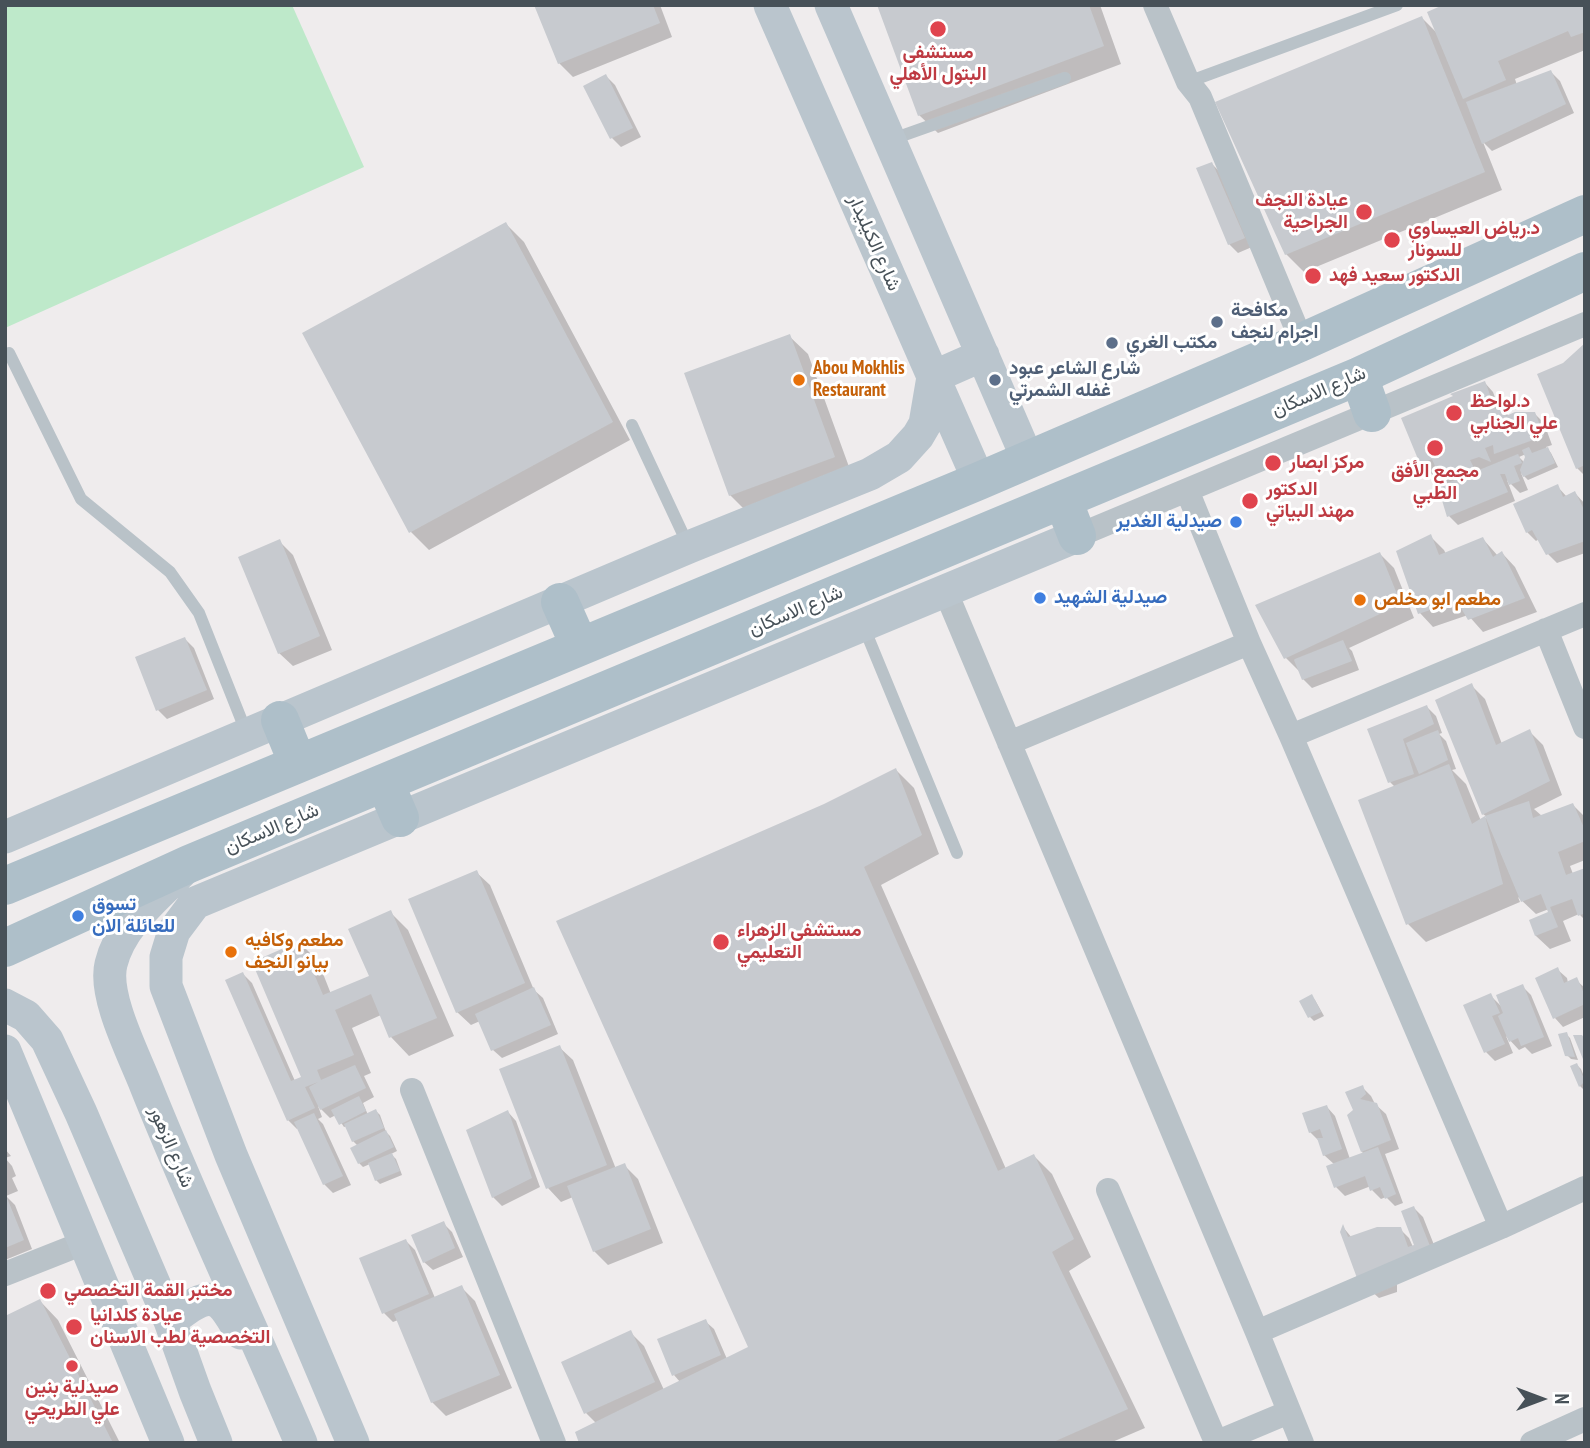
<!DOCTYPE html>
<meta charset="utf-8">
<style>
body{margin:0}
#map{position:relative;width:1590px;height:1448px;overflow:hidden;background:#efeced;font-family:"PT Sans Narrow",sans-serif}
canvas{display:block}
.frame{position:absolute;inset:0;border:7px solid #475158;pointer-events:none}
.north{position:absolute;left:1506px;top:1364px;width:70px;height:70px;-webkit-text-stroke:5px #fff;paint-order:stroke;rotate:90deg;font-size:19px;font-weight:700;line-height:28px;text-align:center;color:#475158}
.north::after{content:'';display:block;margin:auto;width:24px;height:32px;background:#475158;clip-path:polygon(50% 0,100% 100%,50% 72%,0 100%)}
</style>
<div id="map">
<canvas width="1590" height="1448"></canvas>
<div class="frame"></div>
<div class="north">N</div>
</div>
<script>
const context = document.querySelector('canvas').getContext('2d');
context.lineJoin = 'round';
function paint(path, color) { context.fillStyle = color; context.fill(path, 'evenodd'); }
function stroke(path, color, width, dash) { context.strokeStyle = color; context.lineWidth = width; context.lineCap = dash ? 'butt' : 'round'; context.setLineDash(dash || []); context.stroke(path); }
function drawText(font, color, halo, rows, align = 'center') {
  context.font = font + ' "PT Sans Narrow",Vazirmatn,sans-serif'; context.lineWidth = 6; context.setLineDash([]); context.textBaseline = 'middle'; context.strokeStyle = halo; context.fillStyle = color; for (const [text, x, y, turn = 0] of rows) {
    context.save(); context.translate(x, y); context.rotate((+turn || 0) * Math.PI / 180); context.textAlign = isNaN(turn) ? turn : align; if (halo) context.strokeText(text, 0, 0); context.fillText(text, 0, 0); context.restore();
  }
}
paint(new Path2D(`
 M5,5h287l72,162 -359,161z`), '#bee9ca');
paint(new Path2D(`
 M536,5h124l12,32 -99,40 -14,-14z
 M879,5h221l21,59 -183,69 -19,-18z
 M1585,5v45l-70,29 2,6 34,-13 9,9 14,32 -82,38 -9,-9 19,48 -198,82 -18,-18 136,-236 16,16z
 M606,76l9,9 26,52 -20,10 -9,-9 -27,-51z
 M1212,164l9,9 31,74 -14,6 -9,-9z
 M506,224l18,18 106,198 -201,110 -18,-18z
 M789,336l19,18 44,121 -104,38 -18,-18z
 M1585,345v131l-8,-8 -13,-103z
 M1485,383l8,9 6,17h3l7,7 26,-2 9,9 8,22 -6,2 5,6 7,14 -30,13 -7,-7 7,17 -8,3 -13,-13 8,21 -57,24 -9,-9 -9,-28 3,-1 -21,-24zM1526,454l-1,9 -6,-6z
 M1557,486l10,11 8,-4 10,11v49l-28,10 -9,-9 -9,-15 -3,2 -9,-9z
 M1430,536l14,14 2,4 37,-15 15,17 4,-3 13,14 22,45 -54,20 -15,-17 -35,12 -13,-14z
 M279,541l14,14 39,95 -39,16 -14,-13z
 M1380,554l14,14 20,50 -65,30 3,3 7,19 -47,18 -9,-9 -4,-8 -14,-14z
 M185,639l9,9 20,51 -47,20 -9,-9z
 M1471,685l14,14 17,45 27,-13 14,14 19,50 -28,14 8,7 31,-11 12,12v43l-15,6 3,8 12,-4v50l-6,-6 -16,7 8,20 -21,8 -14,-13 -5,-15 19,-8 -1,-4 -13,5 -18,-17 2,5 -94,40 -18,-18 -13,-137 -5,-5 -20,-52 57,-23 9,9 6,17 -3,1 7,7 10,28 -4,1 14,14 15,37 6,-4 -4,-3z
 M896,770l18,18 25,66 -58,31 125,284 28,-13 18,18 39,83 -22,14 76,157 -35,15h-529l15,-20 -10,-10 44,-81 14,14 20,44 16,-8 -6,-7 31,-54 9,8 13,30 24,-12 74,-541z
 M476,872l14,13 44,105 9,8 15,36 -56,24 -9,-8 -13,-29 -9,4 -14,-13z
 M390,912l18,18 46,106 -45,20 -18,-19 -10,-22 -29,13 19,45 -7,3 10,21 -11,6 5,12 8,-4 4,4 6,17 4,4 7,15 -6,3 5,5 6,16 -22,9 -4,-4 -6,-16 -7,3 -4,-4 -1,-17 -5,-5 -6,-15 -3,1 -8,-12 -6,3 -12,-12 4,11 -4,2 5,5 28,61 -18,8 -9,-9 -25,-56 -2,1 -9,-9 -45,-146 9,9 43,98 11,3 -6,-141 18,18 13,33 40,-17z
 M1558,970l9,8 1,5 8,-3 9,8v29l-22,10 -8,-9z
 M1522,986l9,9 21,51 -20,8 -7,-7 -6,3 -13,-14 7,17 -18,8 -9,-9 4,-57 13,13z
 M1311,996l4,4 9,16 -10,5 -4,-4 -9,-15z
 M1566,1034l4,4 8,22 -7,-1 -4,-4z
 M559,1047l14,13 43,109 8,-4 14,14 25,64 -55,22 -14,-14 -21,-54 -12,5 -13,-14z
 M1577,1065l4,4 4,10 -1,11 -4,-4 -8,-19z
 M1362,1087l9,9 4,8 11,10 13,35 -14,5 18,49 -8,3 -9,-9 -5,2 -9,-9 -1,-4 -26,10 -9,-9 -1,-22 -11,-10 -5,-14 -9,-9 17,-25 8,9 15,43 13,-5 -14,-39 6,-5z
 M508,1112l8,9 24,66 -38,19 -9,-9z
 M5,1149l6,7 -6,2z
 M5,1158l7,8 4,10 -4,2 6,13 -12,5 9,9 17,44 -27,11z
 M1414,1208l9,9 17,43 -43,18v14l-18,6 -9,-8 -27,-63 9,11 48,-9 9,9 4,9 4,-1z
 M443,1223l9,9 11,25 -30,13 -9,-8z
 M406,1241l9,9 20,48 26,-11 14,14 37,87 -66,28 -14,-14 -34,-82 -5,2 -9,-9 -23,-54z
 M40,1301l18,19 62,123h-115z`), '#0003');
paint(new Path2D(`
 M534,5h119l7,18 -102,41z
 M877,5h212l15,41 -186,70z
 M1443,5h142v27l-14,5 -3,-6 -70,30 8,19 -43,19 -36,-87z
 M1422,16l63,156 -200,83 -70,-153z
 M1551,70l15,34 -84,40 -16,-42z
 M606,74l27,54 -23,11 -27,-53z
 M1212,162l33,76 -17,7 -32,-77z
 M506,222l107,200 -204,111 -107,-200z
 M790,334l45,123 -106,39 -45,-123z
 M1585,343v122l-9,4 -39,-95 26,-11z
 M1485,381l10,28 7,-3 4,10 9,-4h20l9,24 -50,18 -1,-9 -8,3 6,14 -12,-5 -9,3 4,8 -21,10 -4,-1 -13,5 -3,-7 5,-2 -6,-14 -12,5 -19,-46 52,-22 -3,-2z
 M1529,447l3,6 16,-6 7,16 -32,14 -3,-7 5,-13 -3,-7z
 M1518,454l4,9 -8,3 6,15 -11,4 -4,-11h-5l8,18 -61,25 -9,-30z
 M1558,484l5,13 12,-6 10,21v29l-39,14 -14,-25 -6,3 -13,-29z
 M1431,534l8,21 44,-18 10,20 9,-6 23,47 -57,22 -11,-19 -39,13 -22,-63z
 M280,539l40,97 -42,18 -40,-97z
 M1380,552l21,52 -117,55 -29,-54z
 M185,637l22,53 -51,21 -21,-54z
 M1343,640l9,21 -50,19 -8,-20 1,-1z
 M1472,683l24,62 34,-16 20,52 -68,34 -47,-115z
 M1427,705l7,19 -31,15 11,35 -26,9 -21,-54z
 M1438,730l10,30 -29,14 -13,-31z
 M1449,764l23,60 13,-8 44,-15 4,17 40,-15 12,27v11l-27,11 8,23 19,-7v45l-7,3 -6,-17 -22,8 8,20 -23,9 -6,-16 19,-8 -7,-18 -20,8 -36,-86 18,68 -97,41 -48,-125z
 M896,768l26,67 -58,32 134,304 36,-17 40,85 -22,13 76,157 -77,34h-472l-4,-11 173,-85 -192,-426 268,-117z
 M477,870l48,113 -69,30 -48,-114z
 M391,910l46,108 -48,20 -18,-44 -36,16 19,45 -37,15 4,10 34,-15 11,23 -46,22 -11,-23 9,-5 -13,5 10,21 -28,13 -62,-141 18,-8 48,109 10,-4 -49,-115 48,-21 23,54 46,-19 -21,-47z
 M1558,967l6,16 13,-6 8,19v8l-32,15 -18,-41z
 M1523,984l21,53 -23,9 -3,-8 -9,4 -11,-26 5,-3 -7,-18z
 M534,987l17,38 -60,26 -16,-37z
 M1491,993l9,20 -8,3 13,28 -21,9 -21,-48z
 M1312,994l9,18 -13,6 -9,-17z
 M1567,1032l8,25 -10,-1 -7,-22z
 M1573,1035h9l3,4v25z
 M560,1045l47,120 -61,24 -47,-120z
 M1577,1063l8,18 -6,6 -9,-21z
 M1363,1085l3,9 -6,5 17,4 14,37 -30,12 -14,-37 6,-5 -8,-18z
 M359,1096l7,15 -27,14 -8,-15z
 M1327,1105l15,44 -19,7 -6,-18h6l-3,-9 -11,4 -7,-20z
 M376,1109l8,19 -32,14 -8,-18z
 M508,1110l24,68 -40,20 -26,-68z
 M314,1113l29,63 -20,9 -29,-63z
 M386,1130l8,17 -36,17 -8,-16z
 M1378,1147l18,47 -11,5 -5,-12 -10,4 -5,-15 -31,12 -8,-22z
 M392,1153l8,18 -25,10 -7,-18z
 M625,1163l26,66 -58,23 -26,-66z
 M5,1193l19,47 -19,8z
 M1414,1206l18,45 -75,27 -17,-46 3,-8 5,13 29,-10h24l7,20 6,-2 -13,-34z
 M444,1221l11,27 -32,15 -12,-28z
 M406,1239l23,55 -47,20 -23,-56z
 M462,1285l38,90 -69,28 -37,-89z
 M40,1299l73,144h-108v-127z
 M706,1319l15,36 -49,21 -15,-37z
 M631,1330l24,52 -71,32 -23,-52z`), '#c7cacf');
stroke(new Path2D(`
 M1188,82l209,-77
 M890,140l175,-62
 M9,353l72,146 89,73 29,41 48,121
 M632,425l57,122
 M863,625l94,228`), '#b9c2c8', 12);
stroke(new Path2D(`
 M1155,5l33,77 12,15 102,245
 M1187,490l62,153 42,93 210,491
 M1077,536l508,-212
 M945,590l312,742 45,111
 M1546,630l39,97
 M1291,736l294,-122
 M1009,743l240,-100
 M412,1090l142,353
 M1108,1190l108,252
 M5,1274l81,-32
 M1257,1332l244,-105 84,-39
 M1215,1443l74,-31
 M1532,1443l53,-24`), '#b9c2c8', 24);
stroke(new Path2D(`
 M770,5l209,476
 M831,5l197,455
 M5,837l684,-290 181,-73 29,-17 19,-21 7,-12 8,-47 50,-22
 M181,872c-27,27 -61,54 -70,92 -8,32 23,91 35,122 48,120 104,237 155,357
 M5,1005l21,11 21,24 34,73 89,208 25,70 21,52
 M5,1051l163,392
 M170,1321c14,-9 35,-31 51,-17 8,7 14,20 20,29
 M353,1443l-122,-288 -65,-169v-29l8,-26 21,-28 882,-367`), '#bac5cd', 33);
stroke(new Path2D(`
 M1359,376l13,37
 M1063,500l14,36
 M560,602l20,45
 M280,720l18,44
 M385,783l15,35
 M5,886l974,-405 323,-139 283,-128
 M5,948l184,-84 1170,-488 226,-105`), '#aebfc9', 38);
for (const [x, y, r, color] of [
 [938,29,9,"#e0444e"],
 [1364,212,9,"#e0444e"],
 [1392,240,9,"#e0444e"],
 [1313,276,9,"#e0444e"],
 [1217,322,7,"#5c6f8a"],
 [1112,343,7,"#5c6f8a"],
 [799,380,7,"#e8710a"],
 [995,380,7,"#5c6f8a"],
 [1454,413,9,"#e0444e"],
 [1435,448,9,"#e0444e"],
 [1273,463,9,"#e0444e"],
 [1250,501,9,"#e0444e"],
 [1236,522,7,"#3f7fe0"],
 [1040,598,7,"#3f7fe0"],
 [1360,600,7,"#e8710a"],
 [78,916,7,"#3f7fe0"],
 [721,942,9,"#e0444e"],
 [231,952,7,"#e8710a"],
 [48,1291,9,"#e0444e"],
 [74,1327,9,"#e0444e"],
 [72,1366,7,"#e0444e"]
]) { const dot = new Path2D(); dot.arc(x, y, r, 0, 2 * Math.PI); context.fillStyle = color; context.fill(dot); stroke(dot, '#fff', 2.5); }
drawText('bold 19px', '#be3a42', '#fff', [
 ["مستشفى",938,53,"center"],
 ["البتول الأهلي",938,75,"center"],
 ["عيادة النجف",1348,201,"right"],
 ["الجراحية",1348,223,"right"],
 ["د.رياض العيساوي",1408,229],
 ["للسونار",1408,251],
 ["الدكتور سعيد فهد",1329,276],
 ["د.لواحظ",1470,402],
 ["علي الجنابي",1470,424],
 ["مركز ابصار",1289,463],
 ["مجمع الأفق",1435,472,"center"],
 ["الطبي",1435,494,"center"],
 ["الدكتور",1266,490],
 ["مهند البياتي",1266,512],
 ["مستشفى الزهراء",737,931],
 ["التعليمي",737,953],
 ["مختبر القمة التخصصي",64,1291],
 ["عيادة كلدانيا",90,1316],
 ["التخصصية لطب الاسنان",90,1338],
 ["صيدلية بنين",72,1388,"center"],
 ["علي الطريحي",72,1410,"center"]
], 'left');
drawText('19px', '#475158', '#fff', [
 ["شارع الكيليدار",874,243,66],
 ["شارع الاسكان",1319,392,-23],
 ["شارع الاسكان",796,611,-23],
 ["شارع الاسكان",272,829,-23],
 ["شارع الزهور",171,1147,67]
]);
drawText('bold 19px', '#4e5e75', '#fff', [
 ["مکافحة",1231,311],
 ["اجرام لنجف",1231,333],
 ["مكتب الغري",1126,343],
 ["شارع الشاعر عبود",1009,369],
 ["غفله الشمرتي",1009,391]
], 'left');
drawText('bold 19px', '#c56008', '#fff', [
 ["Abou Mokhlis",813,369],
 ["Restaurant",813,391],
 ["مطعم ابو مخلص",1374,600],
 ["مطعم وكافيه",245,941],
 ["بيانو النجف",245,963]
], 'left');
drawText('bold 19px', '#366cbe', '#fff', [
 ["صيدلية الغدير",1222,522,"right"],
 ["صيدلية الشهيد",1054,598],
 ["تسوق",92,905],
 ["للعائلة الان",92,927]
], 'left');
</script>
